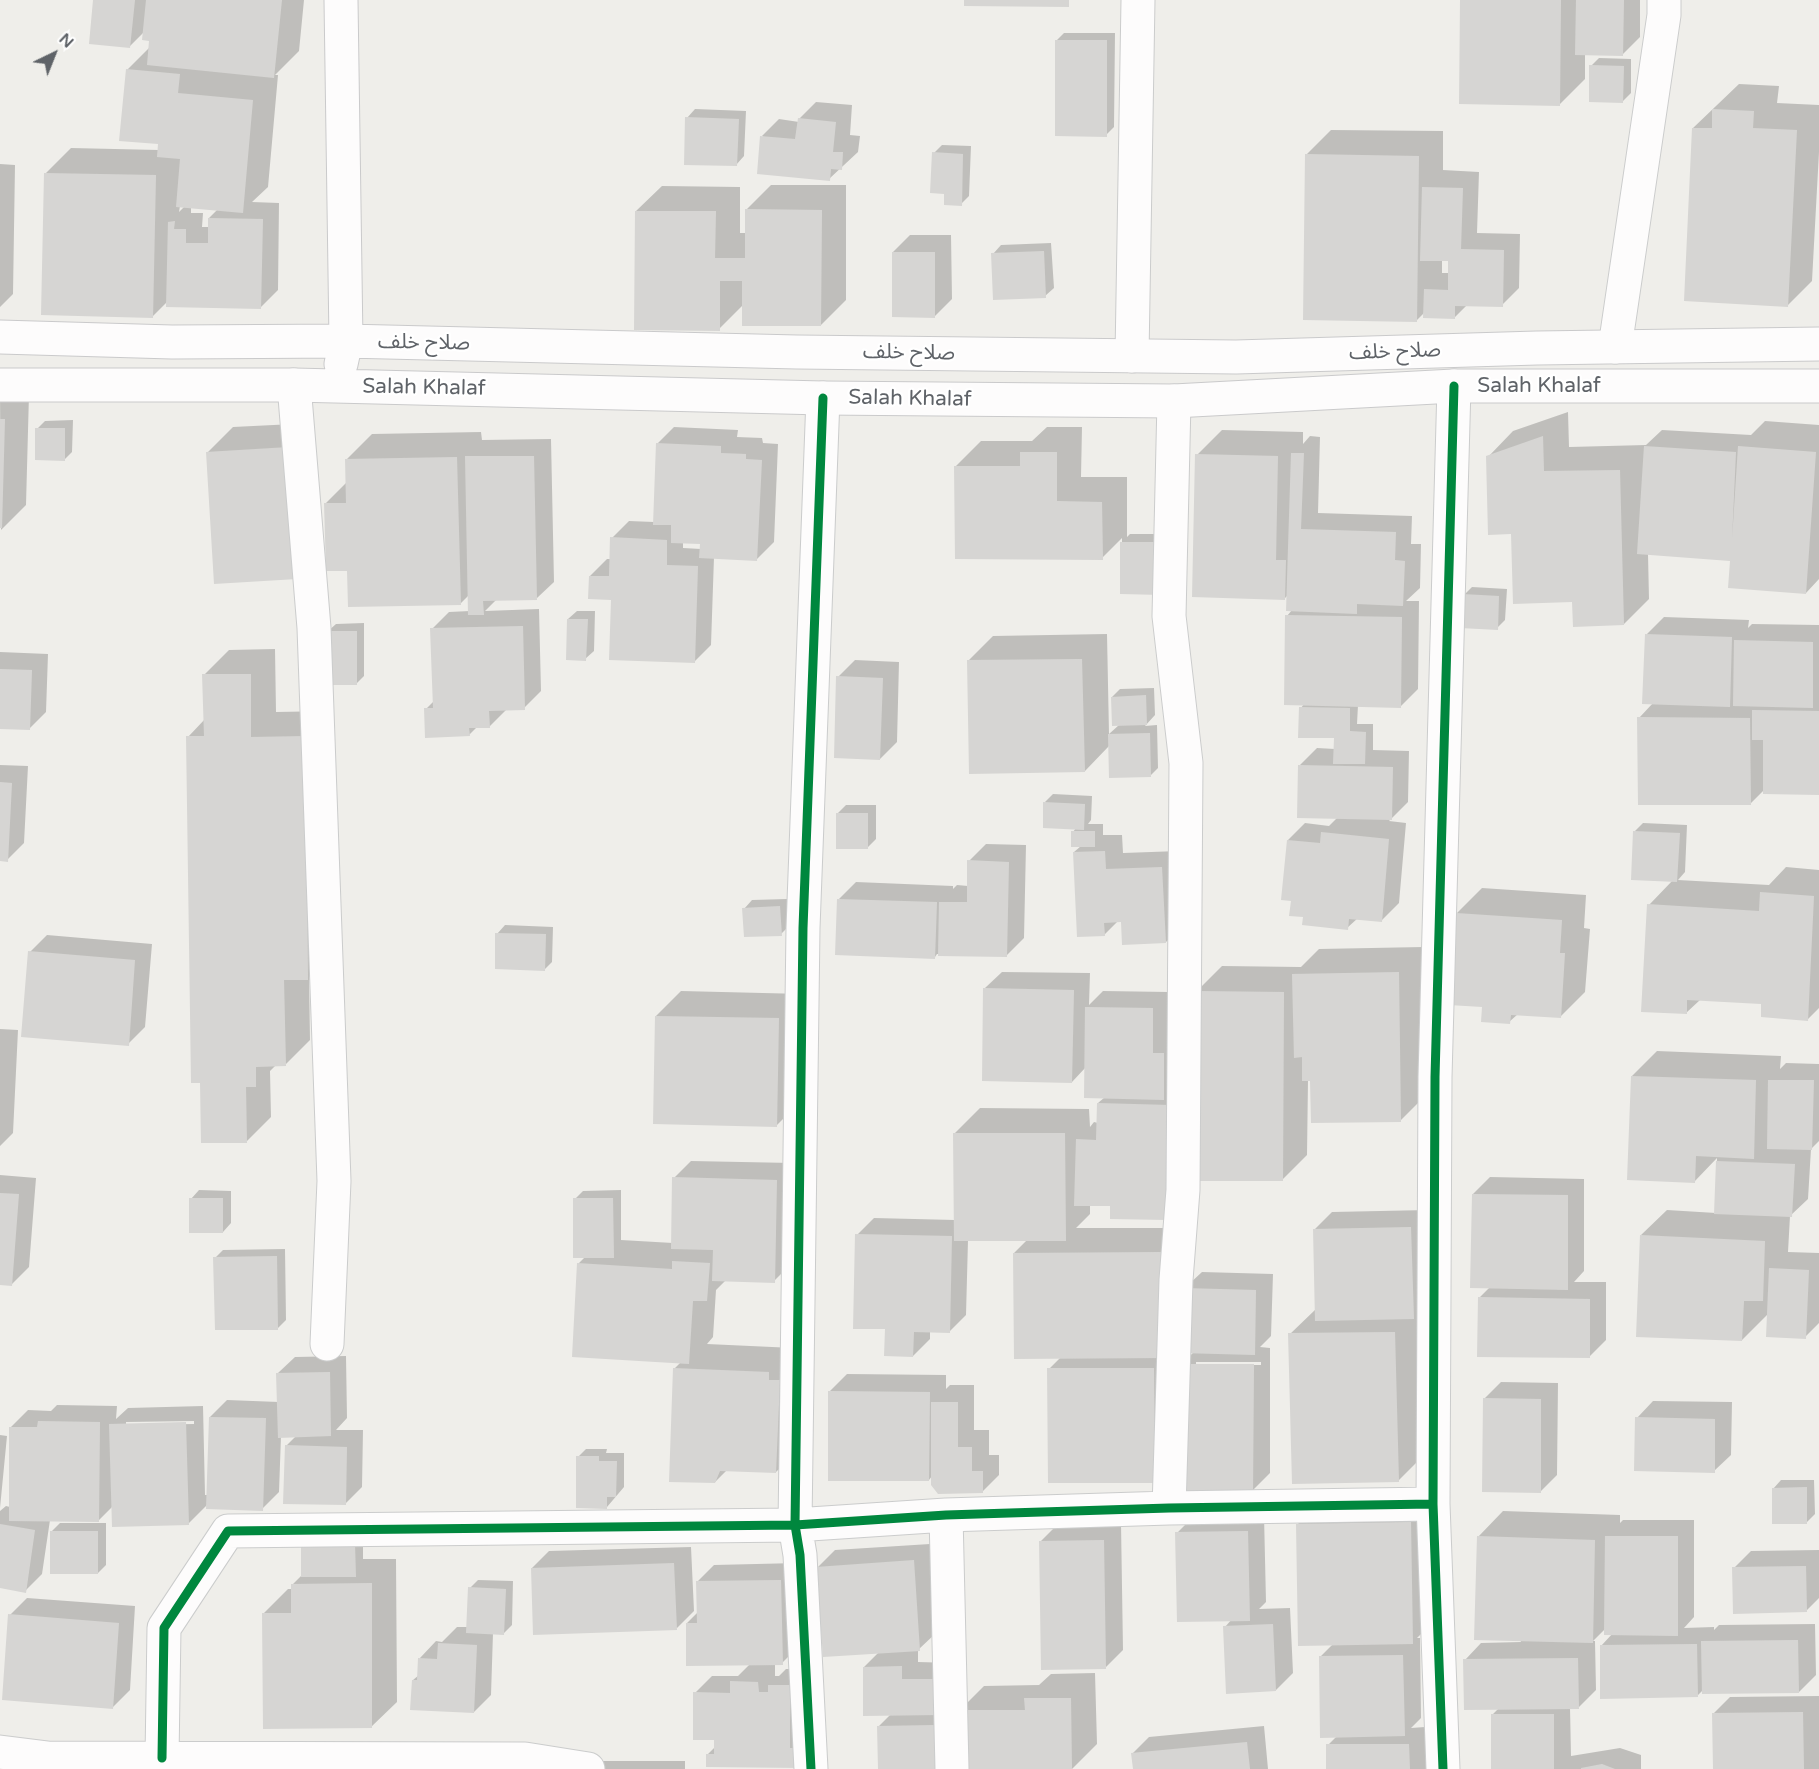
<!DOCTYPE html>
<meta charset="utf-8">
<style>
body{margin:0}
#map{position:relative;width:1819px;height:1769px;overflow:hidden;background:#efeeea;font-family:"Varela Round",sans-serif}
canvas{display:block}
.north{position:absolute;left:24px;top:24px;width:60px;height:60px;-webkit-text-stroke:4px #fff;paint-order:stroke;rotate:43deg;font-size:16px;font-weight:700;line-height:24px;text-align:center;color:#5f6368}
.north::after{content:'';display:block;margin:auto;width:21px;height:27px;background:#5f6368;clip-path:polygon(50% 0,100% 100%,50% 72%,0 100%)}
</style>
<div id="map">
<canvas width="1819" height="1769"></canvas>
<div class="north">N</div>
</div>
<script>
const context = document.querySelector('canvas').getContext('2d');
context.lineJoin = 'round';
function paint(path, color) { context.fillStyle = color; context.fill(path, 'evenodd'); }
function stroke(path, color, width, dash) { context.strokeStyle = color; context.lineWidth = width; context.lineCap = dash ? 'butt' : 'round'; context.setLineDash(dash || []); context.stroke(path); }
function drawText(font, color, halo, rows, align = 'center') {
  context.font = font + ' "Varela Round","Noto Sans Arabic",sans-serif'; context.lineWidth = 4.5; context.setLineDash([]); context.textBaseline = 'middle'; context.strokeStyle = halo; context.fillStyle = color; for (const [text, x, y, turn = 0] of rows) {
    context.save(); context.translate(x, y); context.rotate((+turn || 0) * Math.PI / 180); context.textAlign = isNaN(turn) ? turn : align; if (halo) context.strokeText(text, 0, 0); context.fillText(text, 0, 0); context.restore();
  }
}
paint(new Path2D(`
 M95,0h209l-5,51 -24,24h3l-10,112 -16,15 27,1 -1,87 -17,17 -93,-6 -16,16 -106,-144 25,-25 88,2v-7l-32,-73 23,-23 1,-8 -7,-7 -14,14zM180,206h5l-6,6zM191,207l27,2 -9,9v9h-7l1,-14h-12z
 M1461,0h179v37l-17,17 -38,-1v26l-26,26z
 M1064,33h51l-1,94 -8,8 -50,-94z
 M1599,58l32,1v34l-8,8 -32,-35z
 M1739,84l40,2 -2,17 42,2v47l-7,129 -25,25 -94,-178z
 M816,102l36,3 -2,30 10,1 -2,16 -29,27 -67,-43 17,-17 20,3v-3z
 M695,109l51,2 -2,45 -8,9 -49,-47z
 M1331,130l112,1v39l36,2 -2,61 43,1 -1,54 -17,17 -34,-1 -14,14 -29,-6 -8,8 -111,-165zM1442,259l7,1v13h-7z
 M942,145l29,1 -2,50 -8,8 -15,-12 -12,-39z
 M0,164l15,1 -2,129 -13,13z
 M771,185h75v115l-25,25 -78,-20 -24,24 -83,-118 26,-25 78,1v46h6v-23z
 M910,235h41l1,64 -17,17 -42,-64z
 M1051,243l3,45 -9,8 -52,-42 8,-9z
 M0,393l29,1 -3,111 -25,25z
 M1568,412l1,35 77,-2 16,-15 89,5 14,-14 54,4v154l-13,14 -74,-37 -84,-2 1,45 -25,25 -50,-23 -61,-68 -25,-76 25,-26z
 M73,420l-1,32 -8,8 -27,-31 8,-8z
 M314,423l7,130 -113,-101 25,-25z
 M674,427l64,3 -1,7 25,1 1,5 15,1 -4,98 -17,17 -43,-2 -3,88 -17,17 -82,-63 -22,-23 17,-17h4l1,-21 17,-17 25,1 3,-78zM683,542l18,1v6l-18,-1z
 M1047,427h35l-1,50h46v60l3,-3h40l-48,59v-55l-20,20 -146,-92 25,-25h51z
 M1222,430l81,2v12l7,-8 10,1 -2,76 94,3 -1,28h10l-1,44 -14,13h13l-1,88 -17,17 -43,-1 -1,19h16v26l36,1 -1,51 -19,19 17,2 -7,80 -17,17 -24,-2 -11,10 -42,-12 -13,-16 -4,-60 17,-17 24,3 8,-8 -37,-53 17,-17 18,1v-12l-34,-29 3,-4 -17,-88 5,-6 -4,-15 -3,3 -88,-143z
 M481,432l1,8 69,-1 3,143 -17,16 -40,1 -12,12 54,-2 2,82 -17,17 -17,1 -18,18h-12l-8,8 -43,-26 8,-8 -2,-72 17,-17 21,-1 -1,-16 -9,9 -112,-35 -23,-65 22,-22v-23l25,-25z
 M1472,587l35,2 -2,31 -8,8 -33,-33z
 M577,611h18l-1,40 -9,8 -17,-40z
 M1664,617l85,3 -1,8 4,-4 67,1v168l-55,-3 -14,14 -111,-86 14,-15 -6,-69z
 M364,623v53l-8,8 -29,-52 9,-8z
 M1107,634l2,100 10,-9 -7,-28 8,-8 34,-1 1,27 -10,11 12,-1 1,43 -8,8 -41,-30 -24,25 -117,-110 25,-25z
 M275,649l1,63 54,-1 3,242 -24,24 1,63 -25,25h-9l-6,6 1,46 -25,25 -58,-405 17,-18 -1,-44 25,-25z
 M0,652l48,2 -2,58 -17,17 -29,-1z
 M855,660l44,2 -2,80 -17,17 -42,-82z
 M0,765l28,1 -4,77 -17,17h-7z
 M1053,794l39,2 -1,24 -3,4h15v11h19l1,18 56,-2 4,74 -17,17 -44,-21h-4l-14,14 -30,-83 7,-6 -8,-14 3,-4 -31,-26z
 M846,805h30v34l-9,9 -29,-35z
 M1643,823l44,2 -2,47 -7,8 91,5 17,-18 33,3v138l-11,11 -45,-16 -63,-3 -14,13 -37,-108 24,-25 -38,-49z
 M986,844l40,1 -2,93 -17,17 -70,-1 -2,3 -96,-58 17,-17 97,4v3l4,-4 11,1 1,-25z
 M1482,888l104,7 -2,33 6,1 -5,63 -25,25 -42,-3 -9,8 -26,-17 -26,-92z
 M787,899l2,27 -8,8 -37,-25 8,-9z
 M505,925l48,2 -1,35 -8,8 -47,-36z
 M47,935l105,9 -7,83 -17,17 -98,-92z
 M1423,947l3,148 -25,25 -89,-40h-4l-1,75 -25,25 -85,-189 25,-25 79,1 18,-18z
 M1002,972l88,1 -1,32 14,-14 66,1 17,97 -74,116h-22v9l-14,14h111l1,57 14,-13 71,2 -2,62 -11,11 10,1v125l-17,17 -72,-35 -131,26 -1,-112 11,-11 -46,-105 14,-14 -60,1 -2,75 -17,17 -19,-1v8l-17,17 -27,-28 -29,-93 17,-17 81,2v-87l25,-25 109,1 1,18 4,-5 4,1v-20l7,-6 -19,-30 -14,15 -87,-94zM1179,1342l15,10 -15,14zM1196,1362h65v3h-65z
 M681,991l123,3 -2,106 -25,25 -121,-109z
 M0,1029l18,1 -5,103 -13,13z
 M1657,1051l124,5 -1,13 6,-6 33,1v77l-8,8 -3,50 -18,17 -2,36 31,1v70l-14,14 -36,-24 -27,27 -101,-105 26,-25 49,3 1,-55 -23,24 -62,-106z
 M691,1161l102,2 -2,101 -17,17 -48,-1 -10,10 -3,47 -6,7 87,4 7,99 -25,25 -49,-2 -12,12 -41,-113 7,-7 -103,-98 7,-7 -10,-58 8,-8 38,-1v50l52,3 1,-65z
 M0,1175l36,3 -7,89 -17,17 -12,-1z
 M1490,1177l94,2v92l-10,11h32v58l-17,17 -109,-60 10,-10 -17,-93z
 M199,1190l32,1v32l-8,9 -32,-33z
 M1428,1210l-5,246 -25,25 -108,-147 26,-25 -1,-80 17,-17z
 M285,1249l1,71 -8,8 -63,-70 8,-8z
 M346,1356l1,62 -11,12h27l-1,57 -17,17 -59,-58 10,-10h-15l-2,56 -17,17 -54,-5 -19,19 -76,-17 -14,14h-49l-8,54 -17,17 -25,-4v-76l6,-5 4,1 1,-80 17,-17 23,1 6,-6 60,1 -1,13 12,-11 75,-2 2,89h3l2,-78 17,-17 52,2 -1,-29 17,-16zM194,1421v3l-68,1v-3z
 M847,1374l99,1v14l4,-4h24v45h15v25h10v20l-17,17 -50,-16 -3,4 -99,-89z
 M1501,1382l57,1 -1,92 -17,17 -56,-93z
 M1653,1401l79,1 -1,53 -17,16 -77,-53z
 M0,1435l7,1 -7,72z
 M586,1449h21l-1,4h18v34l-17,20 -29,-50z
 M1781,1480h33l1,34 -8,8 -34,-33z
 M1435,1498l3,119 -21,21h3l1,80 -10,10 14,-1 1,42h-98v-24l9,-9 -17,-79 13,-13 -36,-119 25,-25z
 M1503,1511l117,4v8l3,-3h71v97l-10,11 30,-1v3l5,-5 96,-1 1,51 -17,17 -96,-2 -5,5 -97,-49 12,-13 -7,-5 -13,13h2l1,49 -17,17h-9l1,49 49,-8 21,7v14h-148l-1,-54 7,-7 -34,-48 16,-17 40,-1 -43,-105z
 M1264,1515l2,87 -7,7 31,-1 3,65 -17,17 -51,-63 7,-8 -55,-86 17,-17z
 M60,1523h46v42l-8,8 -46,-42z
 M1121,1523l2,127 -17,17 -65,-126 17,-17z
 M363,1537v22h33l1,143 -26,25 -108,-113 25,-25h5v-5l10,-10z
 M930,1544l6,89 -18,17v12l36,1 -2,97 -73,9 -1,-42 13,-13 -27,-47 15,-15 -61,-85 17,-17z
 M691,1547l3,64 -17,17 -145,-60 17,-17z
 M1819,1550v48l-12,12 -73,-42 17,-17z
 M798,1563l1,83 -17,17h-7v13h4l7,-7h20l11,81 -110,5 9,-9v-8l-21,-45 17,-17h26l12,-12 -63,-41 11,-11 -1,-30 17,-17z
 M478,1580l35,1 -1,44 -9,9 -10,-1 -2,62 -17,17 -61,-32 6,-5 1,-17 16,-17 6,1 15,-15h11l2,-39z
 M27,1598l108,8 -5,84 -17,17 -103,-92z
 M1095,1673l2,71 -25,25 -113,-58 25,-25 55,-1 12,-11z
 M1819,1696v73h-105l-1,-55 17,-17z
 M1264,1726l4,43h-134l-1,-16 16,-16z
 M465,1761h220v8h-228z`), '#0003');
paint(new Path2D(`
 M93,0h42l-5,48 -41,-4z
 M146,0h136l-8,78 -127,-13 2,-24 -7,-1z
 M964,0h105v7l-105,-1z
 M1460,0h101l-1,106 -101,-2z
 M1576,0h48l-1,56 -48,-1z
 M1055,40h52v97l-52,-1z
 M1589,65l35,1 -1,37 -34,-1z
 M126,69l54,5 -2,19 75,7 -10,113 -67,-6 4,-48 -23,-2 1,-13 -39,-3z
 M1712,109l42,2 -1,17 44,2 -9,177 -104,-6 8,-173h20z
 M685,117l54,2 -2,47 -53,-1z
 M798,118l38,4 -3,30h10l-1,18 -11,-1 -1,12 -73,-7 3,-38 35,3z
 M932,152l31,2 -1,52 -18,-1v-11l-14,-1z
 M1305,154l114,2 -2,166 -114,-2z
 M44,173l112,2 -3,143 -112,-3z
 M1422,187l41,1 -2,61 43,1 -1,57 -48,-1v13l-32,-1 1,-29 24,1v-29h-28z
 M745,209l77,1 -1,116h-79v-45h-22v50l-86,-1 1,-119h81l-1,47h30z
 M208,218l55,1 -2,90 -95,-2 2,-85 7,-1 -1,8h12v14h22z
 M1044,251l2,47 -53,2 -2,-47z
 M892,252h43v66l-43,-1z
 M0,419h5l-3,109h-2z
 M35,428h30v33l-30,-1z
 M1543,436l1,35 76,-1 4,155 -51,2 -1,-25 -59,2 -2,-70 -23,1 -2,-79z
 M656,443l65,3v7l25,1v5l16,1 -5,101 -58,-3 1,-14 -29,-1v-18h-18z
 M1644,446l92,6 -4,88 6,-94 78,6 -10,142 -78,-6 2,-27 -93,-7z
 M289,447l8,132 -83,5 -8,-132z
 M1020,452h37v49l45,1 1,58 -148,-1 -1,-93h66z
 M1291,453h13l-3,76 95,3 -1,28 10,1 -2,45 -46,-2v10l-71,-3z
 M1195,454l83,2 -2,104h10l-1,40 -93,-3z
 M465,456h69l3,144 -54,1 1,14h-16z
 M457,457l4,148 -113,2 -1,-36h-21l-2,-68h22l-1,-44z
 M610,537l57,3v25l31,1 -3,97 -86,-3 2,-60 -23,-1 1,-23h20z
 M1120,542h42v53l-42,-1z
 M1462,594l37,2 -1,34 -38,-2z
 M1285,615l117,2 -1,91 -117,-3z
 M567,619h21l-2,42 -20,-1z
 M523,626l2,84 -36,1 1,17h-21l1,8 -45,2 -1,-30h9l-3,-80z
 M326,631h31v54h-31z
 M1645,634l87,3 -2,70 -88,-3z
 M1734,640l79,2v66l-80,-2z
 M1082,659l3,113 -116,2 -2,-114z
 M0,669l32,1 -2,60 -30,-1z
 M202,674h49v63l55,-1 2,244h-24l2,86 -30,1v20h-10l1,56h-46l-1,-60h-9l-5,-347h18z
 M836,676l47,2 -3,82 -46,-2z
 M1146,695l1,30 -35,1 -1,-29z
 M1299,707l51,1v23l16,1 -1,32h-32l1,-26h-36z
 M1752,710l67,1v84l-56,-1v-54h-11z
 M1637,717l113,1 1,87h-113z
 M1150,733l1,44 -42,1 -1,-44z
 M1298,765l95,2 -1,53 -95,-2z
 M0,782l12,1 -4,79 -8,-1z
 M1043,802l42,2 -1,26 -41,-2z
 M836,813h32v36h-32z
 M1071,831h24v16h-24z
 M1633,831l47,2 -3,49 -46,-2z
 M1321,832l68,7 -7,83 -33,-3 -1,11 -46,-5 1,-8 -14,-1 2,-15 -10,-1 6,-60 33,3z
 M1105,851l1,18 56,-2 4,76 -44,2 -1,-23 -17,1 1,13 -28,1 -4,-85z
 M967,860l42,2 -2,95 -69,-1 1,-54h28z
 M1760,892l54,4 -6,125 -47,-4v-13l-74,-4v14l-46,-2 6,-108 112,7z
 M837,899l100,3 -2,57 -100,-4z
 M780,906l2,30 -38,1 -2,-29z
 M1456,913l106,7 -2,33h5l-4,65 -50,-3 -1,9 -29,-2 1,-15 -33,-2z
 M495,933l51,1 -1,37 -50,-2z
 M28,951l107,9 -6,86 -108,-9z
 M1399,972l2,150 -90,1 -1,-42h-8v-24l-8,1 -2,-84z
 M983,988l91,2 -2,93 -90,-2z
 M1196,991l88,1 -1,189h-88z
 M1085,1007l68,1v45h11v47l-80,-2z
 M655,1016l124,2 -2,109 -124,-3z
 M1631,1076l125,4 -2,79 -58,-3 -1,27 -68,-3z
 M1768,1080h46l-2,70 -45,-1z
 M1097,1103l73,2 -3,115 -57,-1v-13h-36l2,-67 20,1z
 M953,1133h112l1,108h-112z
 M1716,1161l79,3 -3,53 -78,-3z
 M672,1177l105,3 -2,103 -63,-2 1,-31 -42,-1z
 M0,1193l19,1 -7,92 -12,-1z
 M1472,1194l96,1v95l-98,-2z
 M189,1198h34v35h-34z
 M573,1198h40l1,60h-41z
 M1411,1227l3,92 -99,2 -2,-92z
 M855,1234l97,2 -2,97 -36,-1 -1,25 -29,-1 1,-27h-32z
 M1640,1235l125,6 -2,60h-19l-2,40 -106,-4z
 M1163,1252l1,106 -150,1 -1,-106z
 M277,1256l1,74h-63l-2,-73z
 M672,1261l38,2 -3,38h-14l-4,63 -117,-7 5,-94 95,6z
 M1769,1268l40,2 -3,69 -40,-2z
 M1183,1288l73,2 -1,65 -74,-2z
 M1478,1297l112,2v59l-113,-1z
 M1395,1332l4,150 -107,2 -4,-151z
 M1180,1364h74l-1,128 -73,-1z
 M673,1368l96,4v8h11l-4,93 -56,-2 -5,12 -46,-1z
 M1047,1368h107l1,115h-107z
 M330,1372l1,64 -53,2 -2,-65z
 M828,1391l102,1 -1,89h-101z
 M1483,1398l58,1v94l-59,-1z
 M931,1402h27v45h14v24h11v22l-45,1 -7,-9z
 M209,1417l57,1 -3,93 -57,-2z
 M1635,1417l80,2v54l-81,-2z
 M38,1421l62,1 -1,100 -90,-1v-94h28z
 M186,1422l3,103 -77,2 -3,-103z
 M285,1445l62,2 -1,58 -63,-1z
 M576,1456h23v5h18l-1,36h-9v12l-31,-1z
 M1807,1487v37h-35v-36z
 M1411,1522l2,122 -115,2 -2,-122z
 M0,1524l35,6 -9,63 -26,-5z
 M50,1531h48v43h-48z
 M1248,1531l2,90 -73,1 -2,-90z
 M1477,1536l118,4 -2,103 -119,-3z
 M1605,1536h73v100l-74,-1z
 M1104,1540l2,129 -65,1 -2,-129z
 M301,1544h54l1,33h-55z
 M914,1560l6,91 -97,6 -7,-90z
 M674,1563l3,67 -144,5 -2,-67z
 M1806,1566l1,46 -74,2 -1,-47z
 M781,1580l2,85 -97,1v-43h11l-1,-42z
 M372,1583v145l-109,1 -1,-116h29v-29z
 M468,1587l38,2 -2,46 -38,-2z
 M8,1614l111,9 -6,86 -111,-9z
 M1273,1624l3,67 -50,3 -3,-68z
 M1798,1640l1,53 -97,1 -1,-53z
 M438,1643l39,2 -3,68 -64,-3 2,-30h5l1,-22 19,1z
 M1697,1644l1,53 -98,2v-54z
 M1403,1655l2,81 -85,2 -1,-82z
 M1578,1658l1,51 -115,1 -1,-51z
 M902,1666v13h36l1,36 -76,1v-49z
 M730,1681l28,1 1,10h9v-7h22v63h12l-1,20 -95,-1v-13h8v-14h-21v-48l37,1z
 M1024,1698h47l1,71h-114l-1,-59h68z
 M1803,1712l1,57h-91l-1,-56z
 M1491,1714h63v55h-63z
 M935,1725l1,44h-58l-1,-43z
 M1247,1742l3,27h-117l-2,-16z
 M1326,1744h83l1,25h-84z
 M1602,1764l13,5h-34v-1z`), '#d6d5d3');
const street = new Path2D(`
 M1615,347l49,-332v-15
 M1132,356l6,-356
 M294,385l20,243 20,553 -7,163
 M1169,1508l7,-228 7,-90 3,-427 -17,-147 5,-215
 M946,1515l6,254
 M0,1752l48,6 477,1 63,10
 M162,1758l2,-130 64,-97 567,-6 151,-10 223,-7 264,-4
 M811,1769l-11,-214 -5,-30 8,-597 20,-530
 M1443,1769l-10,-265 2,-427 19,-691`);
const secondary = new Path2D(`
 M341,0l5,341 -5,23
 M0,337l172,5 174,-1 451,11 439,5 301,-9 282,-4
 M0,385h294l529,13 351,3 280,-15h365`);
stroke(street, '#cbcccc', 35);
stroke(secondary, '#cacacb', 35);
stroke(street, '#fdfcfc', 33);
stroke(secondary, '#fdfcfc', 33);
stroke(new Path2D(`
 M162,1758l2,-130 64,-97 567,-6 151,-10 223,-7 264,-4
 M811,1769l-11,-214 -5,-30 8,-597 20,-530
 M1443,1769l-10,-265 2,-427 19,-691`), '#00873e', 9);
drawText('21px', '#5f6368', '#fff', [
 ["صلاح خلف",424,343,1],
 ["صلاح خلف",1395,352,-2],
 ["صلاح خلف",909,353,1],
 ["Salah Khalaf",1539,386],
 ["Salah Khalaf",424,388,1],
 ["Salah Khalaf",910,399,1]
]);
</script>
